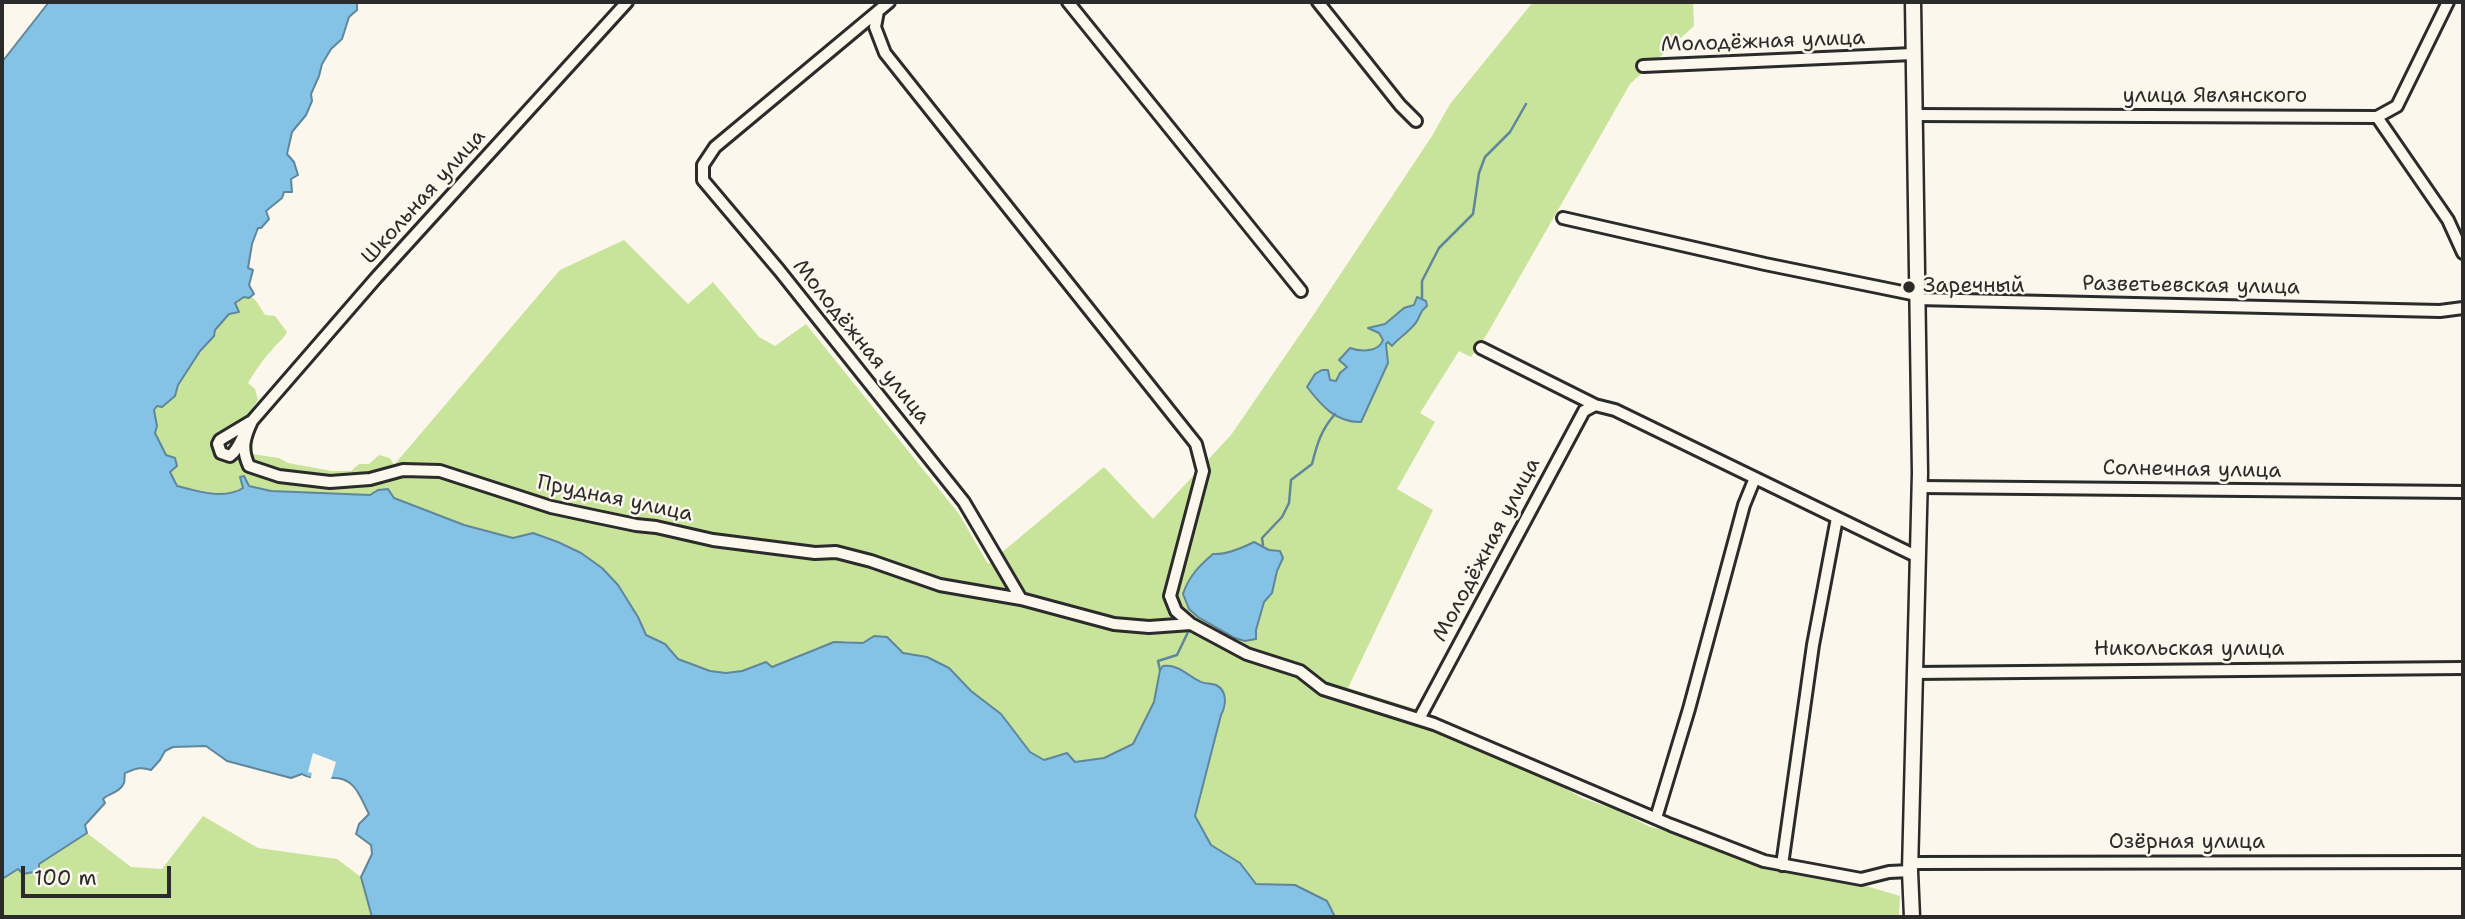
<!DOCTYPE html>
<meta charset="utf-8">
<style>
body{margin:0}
#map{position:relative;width:2465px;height:919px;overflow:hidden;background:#fbf7ec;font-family:"Shantell Sans",sans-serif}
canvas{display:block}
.frame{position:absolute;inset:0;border:4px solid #2b2b2b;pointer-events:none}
.scale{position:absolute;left:21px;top:866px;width:150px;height:32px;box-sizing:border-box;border:4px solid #2b2b2b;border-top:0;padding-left:9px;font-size:21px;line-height:24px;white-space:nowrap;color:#2b2b2b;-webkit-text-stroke:5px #fbf7ec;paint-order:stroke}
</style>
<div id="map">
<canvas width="2465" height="919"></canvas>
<div class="frame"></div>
<div class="scale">100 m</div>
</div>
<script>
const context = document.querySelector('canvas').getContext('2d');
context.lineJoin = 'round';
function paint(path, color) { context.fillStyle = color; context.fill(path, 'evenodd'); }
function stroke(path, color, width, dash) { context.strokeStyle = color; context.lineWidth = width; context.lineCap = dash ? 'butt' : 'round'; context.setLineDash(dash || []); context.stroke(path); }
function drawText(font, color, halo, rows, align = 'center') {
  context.font = font + ' "Shantell Sans",sans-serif'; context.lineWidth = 5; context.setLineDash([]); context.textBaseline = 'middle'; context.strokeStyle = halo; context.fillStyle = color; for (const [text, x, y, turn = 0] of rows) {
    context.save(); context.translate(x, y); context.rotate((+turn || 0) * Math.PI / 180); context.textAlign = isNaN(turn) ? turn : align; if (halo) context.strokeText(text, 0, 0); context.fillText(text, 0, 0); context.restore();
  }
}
paint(new Path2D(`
 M1533,2h160l1,24 -64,58 -143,250 -16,23 -12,-6 -39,62 15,9 -38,67 36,21 -85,178 68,21 -4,12 24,8 84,37 33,15 29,17 35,12 33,17 20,4 73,28 113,24 44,13 -1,21h-564l-8,-16 -32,-16 -39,-1 -16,-21 -29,-18 -16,-29 26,-101 5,-9 -2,-11 -8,-10 -18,-4 -8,-7 -30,-4 -6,32 -21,42 -29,14 -29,4 -8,-8 -23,6 -14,-8 -29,-38 -30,-23 -22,-23 -22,-11 -24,-4 -16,-16 -24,6 -16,-2 -31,7 -44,19 -6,-5 -24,9 -16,2 -16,-2 -32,-12 -13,-15 -19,-9c-22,-48 -56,-89 -110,-101 -9,-2 -17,4 -26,3 -40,-7 -79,-23 -116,-39l-6,-9 -10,1 -8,5 -99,-4 -22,-5 -13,7h-20l-39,-7 -6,-8 -5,-23 -11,-22 2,-7 -3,-15 3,-5 18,-10 3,-11 22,-34 14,-15 1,-6 14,-16 9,-1 -3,-10c18,-15 21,-1 30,12l10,1 12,16c-4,8 -10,11 -15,18 -9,9 -17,21 -24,33l7,6 3,11 -12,17 8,17 -2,20 27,4 9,5 44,8h19l8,-7h10l10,-9 11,3 4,7 166,-195 64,-30 64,64 25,-22 46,55 16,9 31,-22 153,190 29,50 116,-97 49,52 78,-84 81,-118 120,-181 18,-32z
 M203,816l55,32 79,11 24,18 11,40h-370v-38l16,-10 5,5 64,-41 44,34 31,2z`), '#c8e39a');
const water = new Path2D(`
 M49,2h308v8l-8,7 -7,22 -11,10 -9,15 -3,12 -8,18 1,7 -6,14 -14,17 -5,22 7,8 4,13 -7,4 1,13h-8l-2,6 -16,13 3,8 -8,9h-3l-6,16 -4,24 5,2 -4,15 5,9 -5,4 -5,-1 -9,6 4,9 -10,2 -14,16 -1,6 -14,15 -22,34 -3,11 -13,11 -5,-1 -3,4 3,16 -2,7 11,22 9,3 2,8 -7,6 7,14c20,5 48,14 66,2l-3,-11 4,-1 5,10 22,5 99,4 8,-5 10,-1 6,9 70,27 49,13 20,-5 25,9 23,11 21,15 16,17 20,32 8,18 19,9 13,15 32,12 16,2 16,-2 24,-9 6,5 62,-25 29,1 11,-7 13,1 16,16 24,4 22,11 22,23 30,23 29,38 14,8 23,-7 8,9 29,-4 29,-14 21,-42 6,-32 3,-4c15,-2 24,9 36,15 5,3 12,2 17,4 12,6 10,21 5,30l-26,101 16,29 29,18 16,21 39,1 32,16 8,16h-963l-11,-40 11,-23 -1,-9 -15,-11 3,-10 10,-10c-5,-9 -10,-24 -18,-30 -15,-13 -34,0 -49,-10l-11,4 -64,-17 -21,-15 -33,1 -8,4 -5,9 -9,10c-11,-4 -16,-1 -26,3 -1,4 0,7 -1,10 -3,9 -16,11 -21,16l2,4 -20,22 2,8 -48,31v7l-16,3 -5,-5 -16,10v-817z
 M1417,297l9,4 1,5c-7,5 -6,8 -10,15 -6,10 -18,16 -25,25l-4,-4 -2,2 2,19 -27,59c-25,1 -40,-17 -54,-35l8,-13 7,-4h6l2,10 6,1 4,-8 7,-6 -8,-7 11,-12c11,4 29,4 33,-8l-4,-7 -11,-5 17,-4 19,-16 10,-3z
 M1254,542l15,8 11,1 3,7 -6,13 -5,22 -8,9 -8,28v9l-11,2 -10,-3 -37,-21 -9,-8 -6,-15c6,-18 16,-28 30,-40 13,1 29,-6 41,-12z`);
paint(water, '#84c3e5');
stroke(water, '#60869b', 2);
paint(new Path2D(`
 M313,753l23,9 -5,17 -21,2 2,-8 -4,-1z`), '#fbf7ec');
stroke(new Path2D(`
 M1422,298v-17l17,-33 34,-34 6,-41 6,-16 25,-25 16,-28
 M1263,545l-1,-7 20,-21 7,-14 2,-23 21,-16c5,-20 9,-34 23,-50
 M1160,670l-2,-9 19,-6 13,-27`), '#60869b', 2.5);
const minor = new Path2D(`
 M889,2l-174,145 -12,18v15l76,90 185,232 57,97 93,25 35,3 42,-3 56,30 53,17 23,18 111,35 237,101 93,36 97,18 28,-7 21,-1
 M1068,2l233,289
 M1318,2l82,103 16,16
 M878,11l-3,16 10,26 311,391 7,27 -33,125 6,15 15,13
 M1643,66l270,-12
 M1914,115l463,2 20,-11 51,-104
 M2377,117l71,103 15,33
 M1563,218l202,46 152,31
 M1917,299l523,12 23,-3
 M1481,348l114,57 20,5 303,147
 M252,421c-8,17 -11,28 -3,45l30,10 51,6 40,-3 33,-9 37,1 111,36 42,9 43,9 20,2 57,13 102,13 21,-1 35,9 69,24 81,14
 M250,422l-30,18 -2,4 3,9 9,3c10,-7 13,-24 22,-35l124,-143 251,-276
 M1920,487l543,5
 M1915,673l548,-5
 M1419,719l165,-308 11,-6
 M1656,818l33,-109 55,-204 11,-27
 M1911,863l552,-1
 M1782,865l31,-220 24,-127`);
const tertiary = new Path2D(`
 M1912,917l-2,-46 10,-398 -7,-471`);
stroke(minor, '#2b2b2b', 16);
stroke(tertiary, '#2b2b2b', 19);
stroke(minor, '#fbf7ec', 10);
stroke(tertiary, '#fbf7ec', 14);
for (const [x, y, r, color] of [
 [1909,287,7,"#2b2b2b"]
]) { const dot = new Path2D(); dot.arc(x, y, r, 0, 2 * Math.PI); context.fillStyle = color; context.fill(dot); stroke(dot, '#fbf7ec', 2.5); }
drawText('21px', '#2b2b2b', '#fbf7ec', [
 ["Молодёжная улица",1763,42,-2],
 ["улица Являнского",2215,97],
 ["Школьная улица",424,197,-48],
 ["Разветьевская улица",2191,286,1],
 ["Молодёжная улица",861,342,51],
 ["Солнечная улица",2192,470,1],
 ["Прудная улица",615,499,12],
 ["Молодёжная улица",1487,550,-62],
 ["Никольская улица",2189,650],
 ["Озёрная улица",2187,843]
]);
drawText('21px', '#2b2b2b', '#fbf7ec', [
 ["Заречный",1923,287]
], 'left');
</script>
